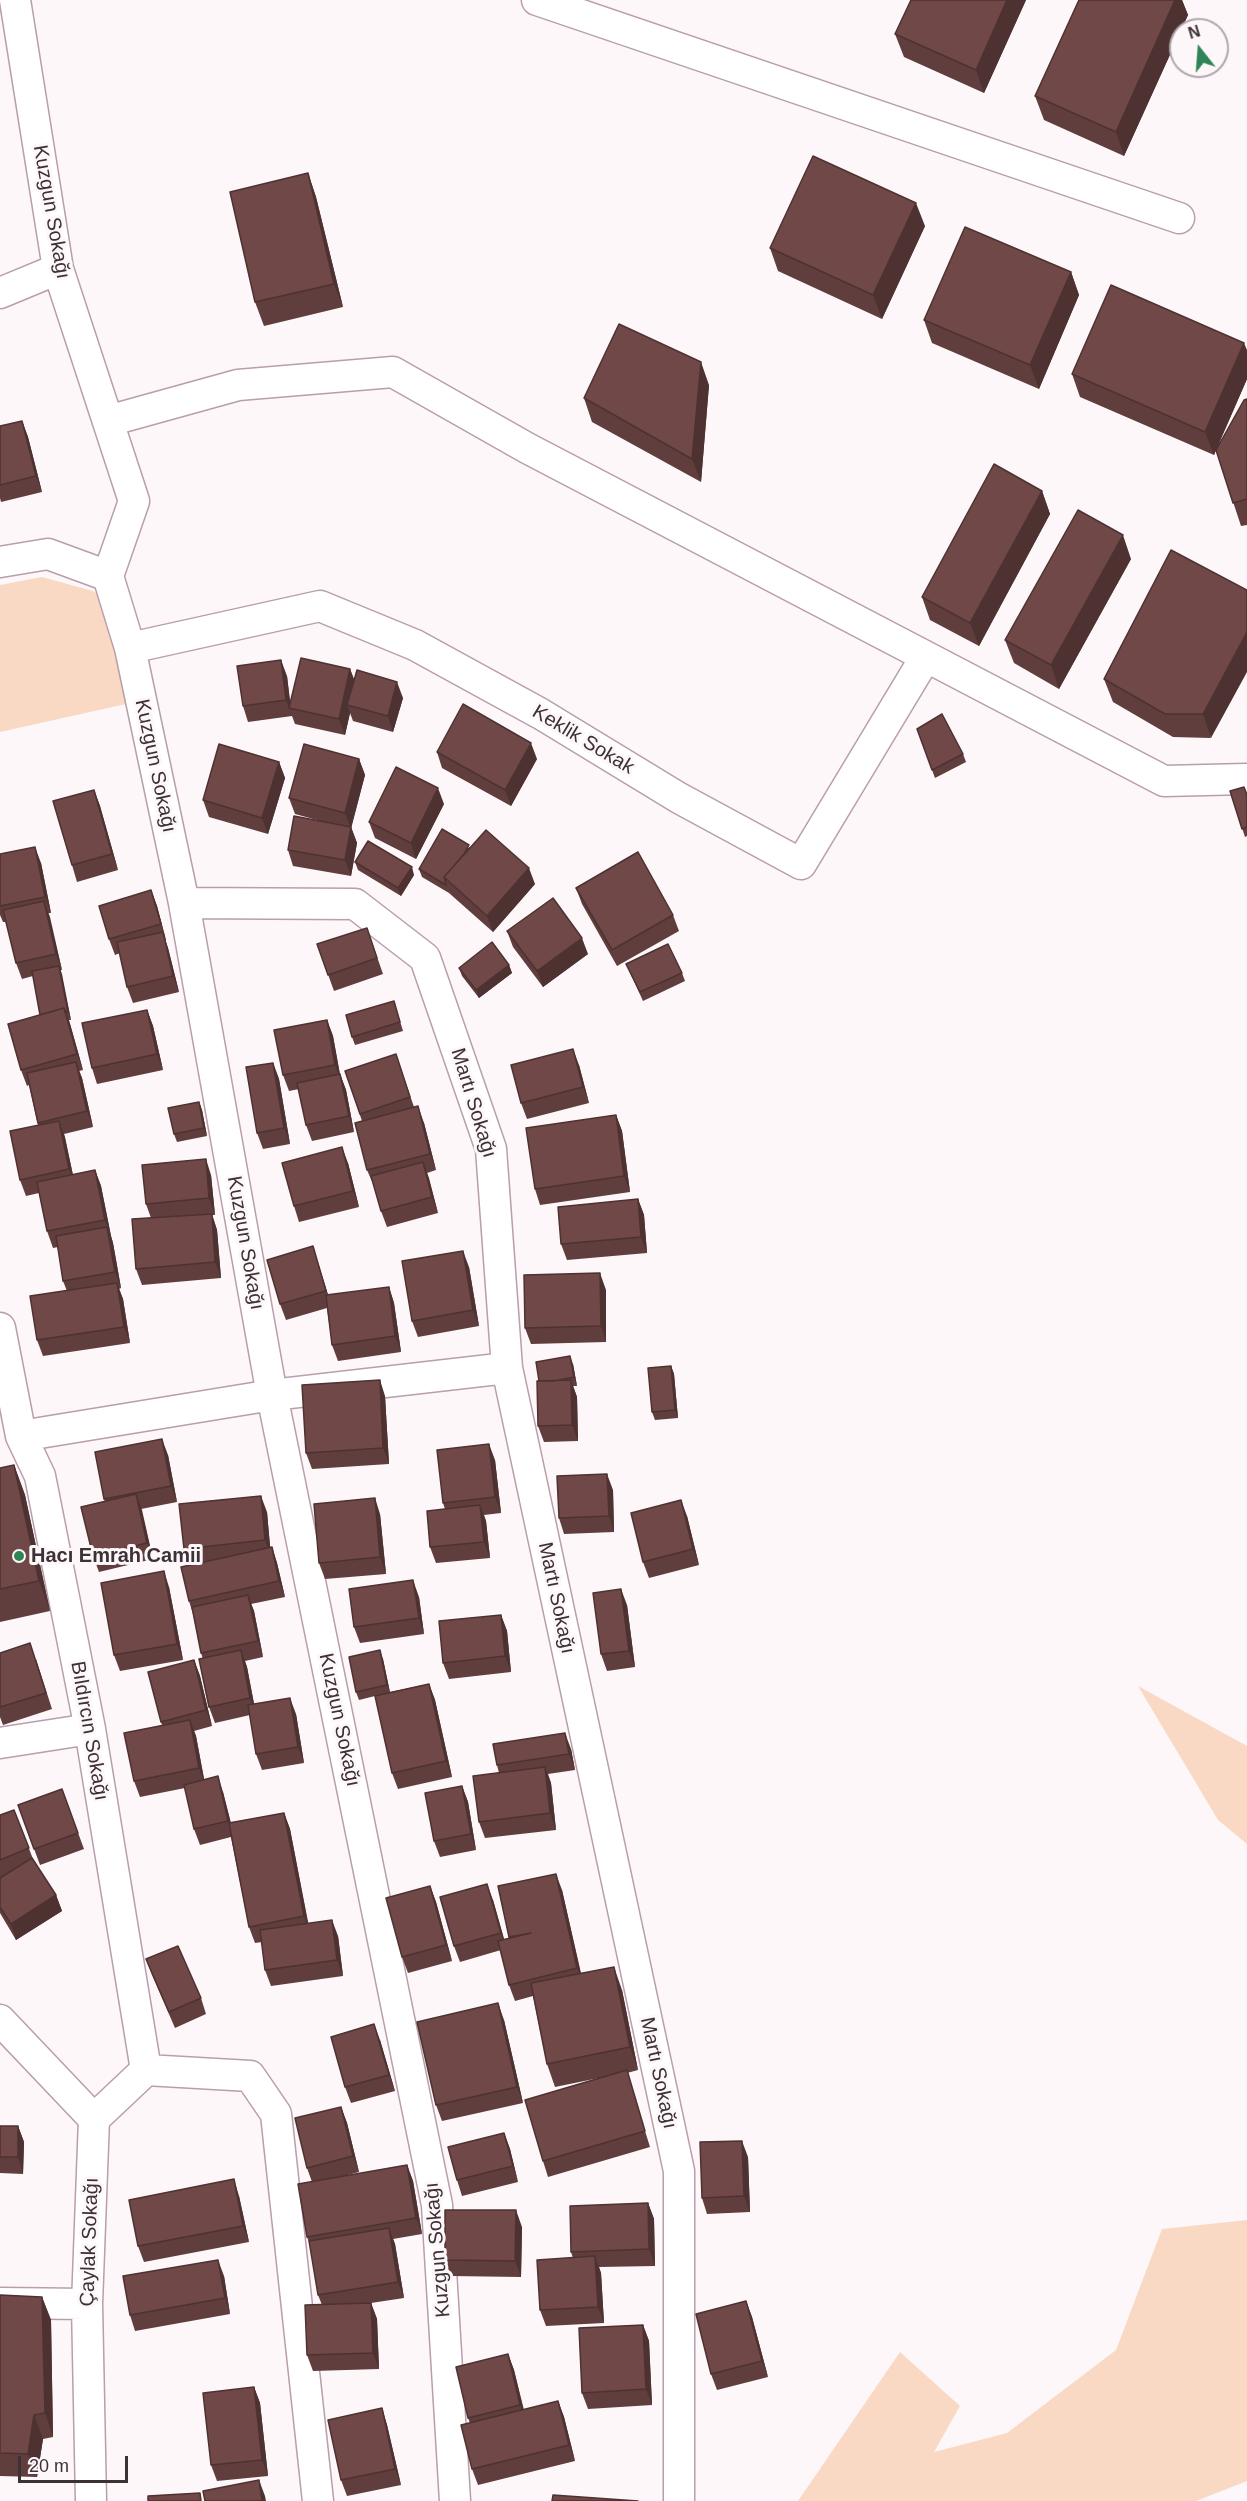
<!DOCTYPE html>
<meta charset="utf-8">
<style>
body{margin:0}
#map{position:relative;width:1247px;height:2501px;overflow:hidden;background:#fdf7fa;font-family:Helvetica,sans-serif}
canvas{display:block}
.north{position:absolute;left:1169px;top:18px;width:60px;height:60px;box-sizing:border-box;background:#fdf7fa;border:2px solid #b0a8ac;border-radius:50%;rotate:343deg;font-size:16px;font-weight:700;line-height:24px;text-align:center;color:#3c3136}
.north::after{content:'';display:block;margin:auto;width:21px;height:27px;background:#2f8558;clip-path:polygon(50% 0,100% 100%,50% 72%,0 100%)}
.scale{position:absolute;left:18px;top:2456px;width:110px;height:27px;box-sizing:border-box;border:3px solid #3c3136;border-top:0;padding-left:8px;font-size:18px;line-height:21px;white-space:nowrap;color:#3c3136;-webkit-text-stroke:4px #fdf7fa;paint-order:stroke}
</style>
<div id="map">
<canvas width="1247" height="2501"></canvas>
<div class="north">N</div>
<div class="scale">20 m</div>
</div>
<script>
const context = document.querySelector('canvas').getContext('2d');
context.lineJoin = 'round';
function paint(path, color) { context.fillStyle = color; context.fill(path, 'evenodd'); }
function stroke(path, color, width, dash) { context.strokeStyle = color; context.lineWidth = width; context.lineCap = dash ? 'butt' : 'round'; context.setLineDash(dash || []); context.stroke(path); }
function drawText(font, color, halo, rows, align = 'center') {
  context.font = font + ' Helvetica,sans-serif'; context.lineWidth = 6; context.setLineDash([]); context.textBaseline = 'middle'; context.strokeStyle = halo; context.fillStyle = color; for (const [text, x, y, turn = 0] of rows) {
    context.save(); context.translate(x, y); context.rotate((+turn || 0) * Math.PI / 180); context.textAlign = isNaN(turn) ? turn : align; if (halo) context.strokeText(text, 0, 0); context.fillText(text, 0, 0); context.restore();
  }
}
paint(new Path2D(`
 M42,577l51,14 20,16 22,95 -135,30v-147z
 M1138,1686l109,60v98l-29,-24z
 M1247,2220v261l-51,20h-398l102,-149 60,54 -26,46 73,-19 109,-83 46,-121z`), '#f9d9c4');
const street = new Path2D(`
 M15,0l43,269 76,232 -26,75 22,72 54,255 88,492 165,810 18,296
 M537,0l642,218
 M0,293l58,-24
 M108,421l130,-36 155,-13 134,76 637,333 83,-2
 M0,562l48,-8 60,22
 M130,648l190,-42 95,39 126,69 138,84 122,66 124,-206
 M184,903l171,1 70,54 66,191 16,219 172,803v330
 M0,1328l21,108 19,40 50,253 56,341 -52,49
 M21,1436l251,-41 235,-27
 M0,1743l90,-14
 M0,2020l94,99 -7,185 4,197
 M146,2070l104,6 26,38 42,387
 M0,2303l87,1`);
stroke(street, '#b99eab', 33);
stroke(street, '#fff', 30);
paint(new Path2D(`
 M911,0h115l-42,93 -80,-36 -9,-23z
 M1079,0h103l6,15 -64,141 -80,-36 -9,-24z
 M308,173l8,24 27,110 -79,19 -9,-24z
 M925,226l-43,93 -104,-48 -8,-23z
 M1071,272l8,23 -40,94 -107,-46 -8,-23z
 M1072,374l175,5 -29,66 29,-46v126l-6,1 -25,-76 -2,5 -134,-58z
 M709,385l-8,97 -109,-60 -8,-24z
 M22,421l6,16 14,55 -41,10 -1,-4v-72z
 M1042,491l8,23 -71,132 -49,-26 -8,-23z
 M1171,550l40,188 -38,-1 -60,-35 -9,-23z
 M1131,559l-72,130 -45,-26 -9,-23z
 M350,669l4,10 49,19 -10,34 -40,-11 -3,-8 -5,22 -50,-11 -3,-8 -44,6 -5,-16 44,-30 3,27z
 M917,729l46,25 3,8 -31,16z
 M437,752l100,7 -26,47 -69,-38z
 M359,759l6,16 -14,52 6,16 -6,33 -58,-10 -5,-16 29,-30 -22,-6 -6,-16z
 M279,762l6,16 -17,56 -59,-17 -6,-17z
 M94,790l6,16 18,64 -41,12 -5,-17z
 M1230,791l17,3v42l-2,1z
 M444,804l-28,55 -41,-21 -6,-16z
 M470,847l65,37 -42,48 -44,-39 -27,-16 -3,-8z
 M0,854l41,9 10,50h-3l14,57h-2l11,50h-2l14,50 -4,1 3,7 11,49 -29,7 9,41 22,-5 6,16 10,50 2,7 8,45 -2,1 4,10 7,44 -87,13 -6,-16 30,-49 -4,-10 -5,-34 -5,1 -6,-17 -8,-38 -13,3 -6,-16 18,-55 -9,-40 -2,1 -6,-16 19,-55 -7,-39 -11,3 -6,-16 -10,-41h-3l-3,-7z
 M355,862l59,13 -13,21 -43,-26z
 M576,888l97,27 6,16 -62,35 -35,-62z
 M151,890l6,16 9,34h-1l3,8 11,44 -46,11 -6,-16 -7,-34 -5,2 -6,-16z
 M367,928l16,46 -49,17 -17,-47z
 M507,931l81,23 -45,33 -30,-40z
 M626,964l56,9 3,8 -42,20z
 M509,965l3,8 -33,25 -17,-22 -3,-8z
 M394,1001l9,30 -48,14 -3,-8z
 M147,1010l6,16 10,44 -66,14 -5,-16z
 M327,1020l6,16 7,38 6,16 8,42 -42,9 -6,-16 -7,-36 -10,2 -6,-16z
 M396,1054l18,53 10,16 12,47 -9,3 11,40 -51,14 -6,-16 -7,-25 -7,-16 -5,-49 -17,-50z
 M273,1063l6,16 11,65 -27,5 -6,-16z
 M579,1065l10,38 -62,16 -6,-16z
 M199,1102l3,8 5,26 -30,6 -3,-8z
 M616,1115l6,16 8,61 -90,13 -5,-16z
 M348,1163l11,44 -60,15 -5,-16z
 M211,1175l4,40h-3l5,15 4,48 -79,7 -6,-16 15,-51 -5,-14z
 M638,1199l6,16 3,38 -80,7 -6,-16z
 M318,1263l10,32 61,-8 5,16 7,49 -63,9 -6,-16 -5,-37 -41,12 -6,-16z
 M469,1267l10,59 -61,11 -6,-16z
 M606,1290v52l-75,2 -6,-16z
 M573,1364l4,22h-4l4,11 1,44 -34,1 -6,-16 1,-45z
 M671,1366l3,8 4,44 -23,2 -3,-8z
 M385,1396l4,68 -77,5 -6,-16z
 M168,1455l9,47 -36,7 12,50 -54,13 -6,-16 12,-54 -1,-3z
 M495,1460l6,53 -17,2 2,6 4,37 -54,5 -6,-16 15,-38 -2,-6z
 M14,1465l11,30 25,116 -50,11v-154z
 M613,1490l1,42 -50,2 -5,-16z
 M267,1512l3,35h2l5,16 8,34 -34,7 3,7 9,46 -18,4 2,6 7,37 42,10 8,49 -42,7 -6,-16 -6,-39 -35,8 -6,-16 -6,-48 -2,-6 -8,-39 -4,-13 1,-36 -6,-16z
 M380,1514l6,60 -61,5 -6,-16z
 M687,1516l12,49 -50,13 -6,-16z
 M169,1587l14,73 -63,11 -6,-16z
 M419,1597l5,37 -64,9 -6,-16z
 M627,1605l8,62 -28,4 -6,-17z
 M501,1615l6,16 4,41 -62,7 -6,-16z
 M0,1653l36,6 16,50 -49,16 -3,-8z
 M383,1659l7,33 39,-8 6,16 17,77 -54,12 -6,-16 -17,-77 -16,4 -3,-8z
 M194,1660l6,16 12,50 -18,5 2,5 8,43 19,13 8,31 53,-10 6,16 18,95 30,12 5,40 -72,10 -6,-16 -3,-28 -7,1 -6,-16 -18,-90 -31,8 -6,-16 -9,-41 -45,9 -6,-16 28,-56 -1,-3z
 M571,1749l4,21 -27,4 3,9 5,47 -71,8 -6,-16 20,-49 -2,-8z
 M462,1786l6,16 8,48 -36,7 -6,-16z
 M62,1789l22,60 -44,16 -22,-60z
 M14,1810l19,49 23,36 6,16 -46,29 -16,-27v-98z
 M430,1886l6,16 16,59 -44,12 -6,-16z
 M498,1886l64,4 19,83 41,17 16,80 -11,3 23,74 -102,30 -5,-16 56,-83 -44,9 -8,-23 -14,-68 -18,5 -6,-16 -8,-35 -41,12 -6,-16 39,-46 11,40 5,-2z
 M146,1959l55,39 5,16 -31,14 -23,-53z
 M504,2020l19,83 -81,18 -6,-16z
 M380,2040l15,51 -44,12 -6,-16z
 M341,2107l6,16 12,49 -15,4 63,-11 6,16 9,53 -29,5 2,5 9,54 -33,5 6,16 2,50 -66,2 -6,-16 15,-50 -4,-10 -8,-50 -3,-8 5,-55 -5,-14z
 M0,2126h18l6,16 -1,32 -23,-1z
 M504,2133l6,16 8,33 -56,14 -5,-16z
 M748,2157l2,55 -43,2 -5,-16z
 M239,2196l10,46 -105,20 -6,-16z
 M648,2203l6,16 1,47 -56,1 2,6 3,50 -58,3 -6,-16 33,-52 -2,-6z
 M522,2227l-1,50 -70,-1 -6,-16z
 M224,2276l6,38 -95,17 -5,-16z
 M0,2295l42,2 9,23 2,117 -10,2 -6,38 -37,-1z
 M746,2301l6,16 16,60 -51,13 -6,-16z
 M643,2325l6,16 3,64 -64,4 -6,-16z
 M508,2354l6,16 10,40 34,-9 6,16 11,44 -97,24 -6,-16 -2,-46 -2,-5z
 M254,2387l6,16 8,73 -51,5 -6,-16z
 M382,2408l5,17 14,60 -54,11 -6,-16z`), '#5f3e3d');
paint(new Path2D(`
 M1007,0h19l-42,93 -8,-23z
 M1175,0h7l6,15 -64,141 -8,-24z
 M308,173l8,24 27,110 -9,-23z
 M916,203l9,23 -43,93 -9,-24z
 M1071,272l8,23 -40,94 -9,-24z
 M1244,343l3,7v29l-33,76 -9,-23z
 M701,362l8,23 -8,97 -9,-23z
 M22,421l6,16 14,55 -6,-16z
 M1042,491l8,23 -71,132 -9,-23z
 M1123,535l8,24 -72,130 -8,-24z
 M1247,632v40l-36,66 -8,-24z
 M281,660l6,16 4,32h-2l-3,-8z
 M350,669l6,16 -9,20 3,8 -5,22 -6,-16z
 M397,682l6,16 -10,34 -5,-16z
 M531,743l6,16 -26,47 -6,-16z
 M359,759l6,16 -14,54 -6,-16z
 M279,762l6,16 -17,56 -6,-16z
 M438,788l6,16 -28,55 -5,-16z
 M94,790l6,16 18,64 -6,-16z
 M351,827l6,16 -6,33 -6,-16z
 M35,847l6,16 10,50 -6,-16z
 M412,867l2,8 -13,21 -3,-8z
 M529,868l6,16 -42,48 -6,-16z
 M151,890l6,16 9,34 -5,-16z
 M44,901l6,16 12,53 -6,-16z
 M163,932l5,16 11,44 -6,-16z
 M582,938l6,16 -45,33 -6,-16z
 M509,965l3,8 -33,25 -3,-8z
 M59,966l3,8 9,46 -3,-8z
 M64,1008l6,16 13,46 -6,-16z
 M147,1010l6,16 10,44 -6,-16z
 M327,1020l6,16 8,45 -6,-16z
 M573,1049l6,16 10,38 -6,-16z
 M76,1062l6,16 11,49 -6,-16z
 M273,1063l6,16 11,65 -6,-16z
 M340,1074l6,16 8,42 -5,-16z
 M199,1102l3,8 5,26 -3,-8z
 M418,1106l6,17 12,47 -6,-16z
 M616,1115l6,16 8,61 -6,-16z
 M59,1121l6,16 10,48 -6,-16z
 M342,1147l6,16 11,44 -6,-16z
 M206,1159l5,16 4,40 -6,-17z
 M423,1162l6,16 9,35 -6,-16z
 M95,1170l6,16 10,50 2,7 8,45 -6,-16 -7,-45 -3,-7z
 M638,1199l6,16 3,38 -6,-16z
 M212,1214l5,16 4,48 -6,-16z
 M313,1246l5,17 14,44 -6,-16z
 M463,1251l6,16 10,59 -6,-16z
 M600,1273l6,17v52l-5,-16z
 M117,1283l6,16 7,44 -6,-16z
 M389,1287l5,16 7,49 -6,-16z
 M570,1356l3,8 4,22 -3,-9z
 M671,1366l3,8 4,44 -3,-8z
 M380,1380l5,16 4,68 -6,-16z
 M571,1380l6,17 1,44 -6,-16z
 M162,1439l6,16 9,47 -6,-16z
 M489,1444l6,16 6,53 -6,-16z
 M14,1465l11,30 25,116 -11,-30z
 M607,1474l6,16 1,42 -5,-16z
 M136,1494l6,16 11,49 -6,-16z
 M261,1496l6,16 4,44 -6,-16z
 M375,1498l5,16 6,60 -6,-17z
 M681,1500l6,16 12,49 -6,-16z
 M480,1505l6,16 4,37 -6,-16z
 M272,1547l5,16 8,34 -6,-16z
 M164,1571l5,16 14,73 -6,-16z
 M413,1580l6,17 5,37 -5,-16z
 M621,1589l6,16 8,62 -6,-16z
 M248,1595l6,16 9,46 -5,-16z
 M501,1615l6,16 4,41 -6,-16z
 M241,1650l6,17 9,47 -6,-16z
 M380,1650l3,9 7,34 -3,-8z
 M194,1660l6,16 12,50 -6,-16z
 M429,1684l6,16 17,77 -6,-16z
 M290,1698l6,16 8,49 -6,-16z
 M190,1720l6,16 9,48 -6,-16z
 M565,1733l6,16 4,21 -6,-16z
 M545,1767l6,16 5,47 -6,-17z
 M218,1776l5,16 11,45 -6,-16z
 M462,1786l6,16 8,48 -5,-16z
 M284,1813l6,16 20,103 -6,-16z
 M556,1874l6,16 21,94 -6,-16z
 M487,1884l6,16 14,49 -6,-16z
 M430,1886l6,16 16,59 -6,-16z
 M56,1895l6,16 -46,29 -5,-16z
 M332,1920l6,16 5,40 -6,-16z
 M614,1967l8,23 16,80 -8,-23z
 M498,2003l6,17 19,83 -6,-16z
 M374,2024l6,16 15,51 -6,-16z
 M341,2107l6,16 12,49 -6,-16z
 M18,2126l6,16 -1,32 -5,-17z
 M504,2133l6,16 8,33 -5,-16z
 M742,2141l6,16 2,55 -6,-16z
 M407,2165l6,16 9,53 -6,-16z
 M234,2179l5,17 10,46 -6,-16z
 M648,2203l6,16 1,47 -6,-17z
 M516,2210l6,17 -1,50 -6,-16z
 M389,2228l6,16 9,54 -6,-16z
 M595,2256l6,17 3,50 -6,-16z
 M218,2260l6,16 6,38 -5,-16z
 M42,2297l9,23 2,117 -8,-24z
 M746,2301l6,16 16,60 -6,-16z
 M371,2303l6,16 2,50 -6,-16z
 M643,2325l6,16 3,64 -6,-16z
 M508,2354l6,16 12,51 -6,-16z
 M254,2387l6,16 8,73 -6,-16z
 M558,2401l6,16 11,44 -6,-16z
 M382,2408l5,17 14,60 -6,-16z
 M34,2415l9,24 -6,38 -9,-23z
 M259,2480l6,16 1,5h-4z`), '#4e3232');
const building = new Path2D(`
 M911,0h96l-31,70 -81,-36z
 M1079,0h96l-59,132 -81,-36z
 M813,156l103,47 -43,92 -103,-47z
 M308,173l26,111 -79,18 -25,-110z
 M965,227l106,45 -41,93 -106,-45z
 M1111,285l133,58 -39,89 -133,-58z
 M619,324l82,38 -9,97 -108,-61z
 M1247,399v100l-14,4 -17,-53 28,-50z
 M22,421l14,55 -36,9v-59z
 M994,464l48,27 -72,132 -48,-26z
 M1078,510l45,25 -72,130 -46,-25z
 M1171,550l76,40v42l-44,82h-38l-61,-35z
 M301,658l49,11 -11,50 -50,-11z
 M281,660l5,40 -43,6 -6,-40z
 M357,670l40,12 -9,34 -41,-11z
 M463,704l68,39 -26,47 -68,-38z
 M942,714l21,40 -31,16 -15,-41z
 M219,744l60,18 -17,56 -59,-18z
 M304,744l55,15 -14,54 -56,-15z
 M396,767l42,21 -27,55 -42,-21z
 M1244,787l3,8v32l-5,2 -12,-38z
 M94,790l18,64 -40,11 -19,-64z
 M294,816l57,11 -6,33 -57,-10z
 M442,829l27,16 -5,9 -20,23 2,8 -27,-16z
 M486,830l43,38 -42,48 -43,-39z
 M368,841l44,26 -14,21 -43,-26z
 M35,847l10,50 -45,9v-52z
 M638,852l35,63 -61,35 -36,-62z
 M151,890l10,34 -52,15 -10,-33z
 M553,898l29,40 -45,33 -30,-40z
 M44,901l12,53 -40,9 -13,-53z
 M367,928l10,30 -49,17 -11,-31z
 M163,932l10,44 -46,11 -10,-45z
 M492,942l17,23 -33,25 -17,-22z
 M668,944l14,29 -42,19 -14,-28z
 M59,966l9,46h-2l-2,-4 -24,7 -8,-44z
 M394,1001l6,21 -48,15 -6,-22z
 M64,1008l13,46 -56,16 -13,-46z
 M147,1010l10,44 -65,14 -10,-45z
 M327,1020l8,45 -52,10 -9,-45z
 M573,1049l10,38 -62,16 -10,-38z
 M396,1054l14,43 -50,17 -15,-43z
 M76,1062l11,49 -49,12 -11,-50z
 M273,1063l11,65 -27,5 -11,-66z
 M340,1074l9,42 -43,9 -9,-42z
 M199,1102l5,26 -30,6 -6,-26z
 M418,1106l12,48 -63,16 -12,-47z
 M616,1115l8,61 -89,13 -9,-61z
 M59,1121l10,48 -49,11 -10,-49z
 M342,1147l11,44 -59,15 -12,-43z
 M206,1159l3,39 -63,6 -4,-39z
 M423,1162l9,35 -51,14 -10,-35z
 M95,1170l10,50 -58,11 -10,-49z
 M638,1199l3,38 -80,7 -3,-37z
 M212,1214l3,48 -79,7 -4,-50z
 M107,1227l8,45 -52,9 -7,-45z
 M313,1246l13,45 -46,13 -13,-44z
 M463,1251l10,59 -61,11 -10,-60z
 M600,1273l1,53 -76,2 -1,-53z
 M117,1283l7,44 -87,13 -7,-44z
 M389,1287l6,49 -63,9 -6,-50z
 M570,1356l4,21 -20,4h-15l-3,-19z
 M671,1366l4,44 -23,2 -4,-44z
 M380,1380l3,68 -77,5 -4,-68z
 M571,1380l1,45 -34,1 -1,-45z
 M162,1439l9,47 -67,13 -9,-47z
 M489,1444l6,53 -52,6 -6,-53z
 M14,1465l25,116 -39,8v-121z
 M607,1474l2,42 -50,2 -2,-42z
 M136,1494l11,49 -54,13 -12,-49z
 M261,1496l4,44 -81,9 -5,-45z
 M375,1498l5,59 -61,6 -5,-59z
 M681,1500l12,49 -50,13 -12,-49z
 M480,1505l4,37 -54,5 -3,-36z
 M272,1547l7,34 -90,20 -8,-34z
 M164,1571l13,73 -63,11 -13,-72z
 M413,1580l6,38 -65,9 -5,-38z
 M621,1589l8,62 -28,3 -8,-61z
 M248,1595l10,46 -57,12 -9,-46z
 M501,1615l4,41 -62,7 -4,-42z
 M30,1643l16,50 -46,14v-54z
 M241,1650l9,48 -41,9 -10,-48z
 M380,1650l7,35 -31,7 -7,-35z
 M194,1660l12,50 -45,12 -13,-50z
 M429,1684l17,77 -54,12 -17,-77z
 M290,1698l8,49 -42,7 -8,-49z
 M190,1720l9,48 -65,13 -10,-48z
 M565,1733l4,21 -72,11 -4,-21z
 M545,1767l5,46 -71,9 -6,-46z
 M218,1776l10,45 -34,8 -10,-44z
 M462,1786l9,48 -37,7 -9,-48z
 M62,1789l16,44 -44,16 -16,-44z
 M14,1810l15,38 -29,12v-45z
 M284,1813l20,103 -55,11 -20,-104z
 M32,1858l24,37 -45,29 -11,-17v-29z
 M556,1874l21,94 -68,17 -11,-44 33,-8 -22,4 -11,-51z
 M487,1884l14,49 -47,13 -14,-49z
 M430,1886l16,59 -44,12 -16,-59z
 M332,1920l5,40 -72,10 -5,-40z
 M178,1946l23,52 -32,14 -23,-53z
 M614,1967l16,80 -83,17 -16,-81z
 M498,2003l19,84 -81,18 -19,-83z
 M374,2024l15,51 -44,12 -14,-50z
 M627,2070l18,61 -102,30 -18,-61z
 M341,2107l12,49 -46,12 -12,-50z
 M0,2126h18v31h-18z
 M504,2133l9,33 -56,14 -9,-33z
 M742,2141l2,55 -42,2 -2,-56z
 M407,2165l9,53 -109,19 -9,-53z
 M234,2179l9,47 -105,20 -9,-46z
 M648,2203l1,46 -78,3 -1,-46z
 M445,2210h71l-1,51 -70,-1z
 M389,2228l9,54 -80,13 -9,-54z
 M595,2256l3,51 -58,3 -3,-50z
 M218,2260l7,38 -95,17 -7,-39z
 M0,2295l42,2 3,116 -11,2 -6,39 -28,-1z
 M746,2301l16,60 -51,13 -15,-60z
 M371,2303l2,50 -66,2 -2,-50z
 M643,2325l3,64 -64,4 -3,-65z
 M508,2354l12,51 -52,13 -12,-51z
 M254,2387l8,73 -51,5 -8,-72z
 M558,2401l11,44 -97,24 -11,-44z
 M382,2408l13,61 -54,11 -13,-60z
 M259,2480l3,21h-57l-2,-10z
 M200,2493l1,8h-53v-5z
 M553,2495l85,6h-86z`);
paint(building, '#6f4847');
stroke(building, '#4e3232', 1.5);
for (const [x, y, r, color] of [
 [19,1556,6,"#2f8558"]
]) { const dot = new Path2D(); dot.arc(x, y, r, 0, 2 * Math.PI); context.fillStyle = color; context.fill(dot); stroke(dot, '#fdf7fa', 2); }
drawText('20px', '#3c3136', '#fdf7fa', [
 ["Kuzgun Sokağı",51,212,80],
 ["Keklik Sokak",583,740,31],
 ["Kuzgun Sokağı",155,766,78],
 ["Martı Sokağı",473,1103,73],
 ["Kuzgun Sokağı",245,1243,80],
 ["Martı Sokağı",556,1598,78],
 ["Kuzgun Sokağı",339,1720,78],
 ["Bıldırcın Sokağı",89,1731,80],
 ["Martı Sokağı",658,2073,78],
 ["Çaylak Sokağı",90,2242,-88],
 ["Kuzgun Sokağı",438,2250,-95]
]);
drawText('bold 20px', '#3c3136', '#fdf7fa', [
 ["Hacı Emrah Camii",31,1556]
], 'left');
</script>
